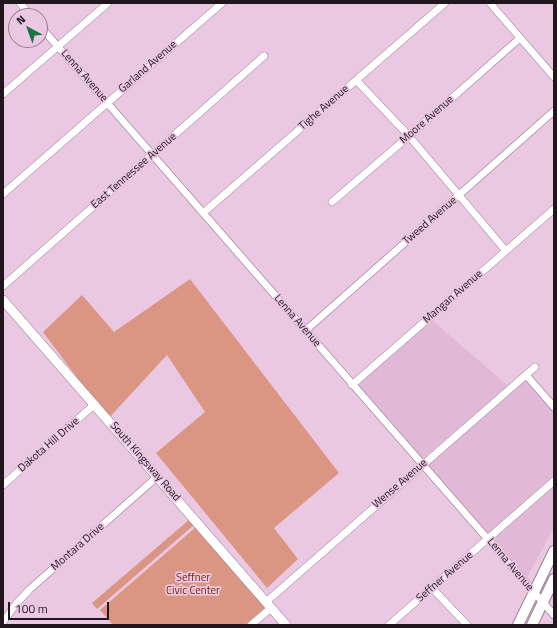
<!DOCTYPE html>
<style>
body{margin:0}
#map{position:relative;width:557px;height:628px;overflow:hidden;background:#ebc8e1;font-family:"Titillium Web",sans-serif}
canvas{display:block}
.frame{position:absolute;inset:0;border:4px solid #21151e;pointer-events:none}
.north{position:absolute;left:8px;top:8px;width:40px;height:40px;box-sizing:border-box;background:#ebc8e1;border:1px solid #9a8093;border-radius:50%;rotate:319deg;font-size:11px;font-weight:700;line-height:16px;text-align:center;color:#21151e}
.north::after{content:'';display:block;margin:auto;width:14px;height:18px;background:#1a7347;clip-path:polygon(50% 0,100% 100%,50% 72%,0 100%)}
.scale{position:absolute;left:8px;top:602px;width:101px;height:18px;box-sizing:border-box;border:2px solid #21151e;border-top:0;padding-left:5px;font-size:12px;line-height:14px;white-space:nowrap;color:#21151e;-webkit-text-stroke:3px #ebc8e1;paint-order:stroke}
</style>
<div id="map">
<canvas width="557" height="628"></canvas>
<div class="frame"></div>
<div class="north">N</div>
<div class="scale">100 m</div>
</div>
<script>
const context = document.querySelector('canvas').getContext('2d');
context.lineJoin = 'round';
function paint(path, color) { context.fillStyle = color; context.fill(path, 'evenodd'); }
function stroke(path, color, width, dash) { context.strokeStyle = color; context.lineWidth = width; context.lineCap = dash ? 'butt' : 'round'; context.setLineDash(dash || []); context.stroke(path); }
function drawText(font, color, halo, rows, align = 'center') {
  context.font = font + ' "Titillium Web",sans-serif'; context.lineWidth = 3.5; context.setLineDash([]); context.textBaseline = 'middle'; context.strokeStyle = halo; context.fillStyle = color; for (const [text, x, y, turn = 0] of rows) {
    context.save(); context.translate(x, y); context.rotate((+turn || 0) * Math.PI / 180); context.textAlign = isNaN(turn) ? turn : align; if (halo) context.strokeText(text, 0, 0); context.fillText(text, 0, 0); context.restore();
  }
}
paint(new Path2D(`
 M432,320l75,65 7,-4 -92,78 -65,-74z
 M526,380l28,33v62l-66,59 -61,-69z
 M554,486v42l-28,51 -33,-39z`), '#e1b8d5');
paint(new Path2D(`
 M190,279l149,194 -65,55 24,31 -31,29 -111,-135 49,-41 -38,-57 -59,64 -65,-87 39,-37 32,37z
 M190,519l5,5 -98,85 -5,-6z
 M196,527l70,80 -21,18h-132l-13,-15z`), '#db9683');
const minor = new Path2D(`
 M20,3l11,13
 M490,3l64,74
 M40,26l514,589
 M356,80l53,56 97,115
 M3,94l105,-91
 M3,194l219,-191
 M332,202l77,-66 111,-98
 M203,213l242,-210
 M3,286l261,-230
 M305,331l249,-220
 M526,375l28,32
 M352,385l202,-176
 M3,485l92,-81
 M432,588l35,37
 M266,602l269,-235
 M3,622l13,-18 14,-15 128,-113
 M251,625l20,-17
 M389,625l165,-144`);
const tertiary = new Path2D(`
 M3,300l283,325`);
const secondary = new Path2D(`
 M518,625l36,-74
 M532,625l22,-46`);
stroke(minor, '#96778e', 8);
stroke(tertiary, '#96778e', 10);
stroke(secondary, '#96778e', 12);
stroke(minor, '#fff', 7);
stroke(tertiary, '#fff', 9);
stroke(secondary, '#fff', 10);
drawText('11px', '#21151e', '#ebc8e1', [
 ["Garland Avenue",148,67,-41],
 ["Lenna Avenue",84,76,49],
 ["Tighe Avenue",324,108,-41],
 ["Moore Avenue",427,120,-41],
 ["East Tennessee Avenue",134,171,-41],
 ["Tweed Avenue",430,221,-41],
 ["Mangan Avenue",453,297,-41],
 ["Lenna Avenue",297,321,49],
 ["Dakota Hill Drive",49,445,-41],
 ["South Kingsway Road",145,462,49],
 ["Wense Avenue",400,484,-41],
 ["Montara Drive",78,547,-41],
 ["Lenna Avenue",510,565,50],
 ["Seffner Avenue",445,577,-41]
]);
drawText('11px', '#751f02', '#ebc8e1', [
 ["Seffner",193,578],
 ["Civic Center",193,591]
]);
</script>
